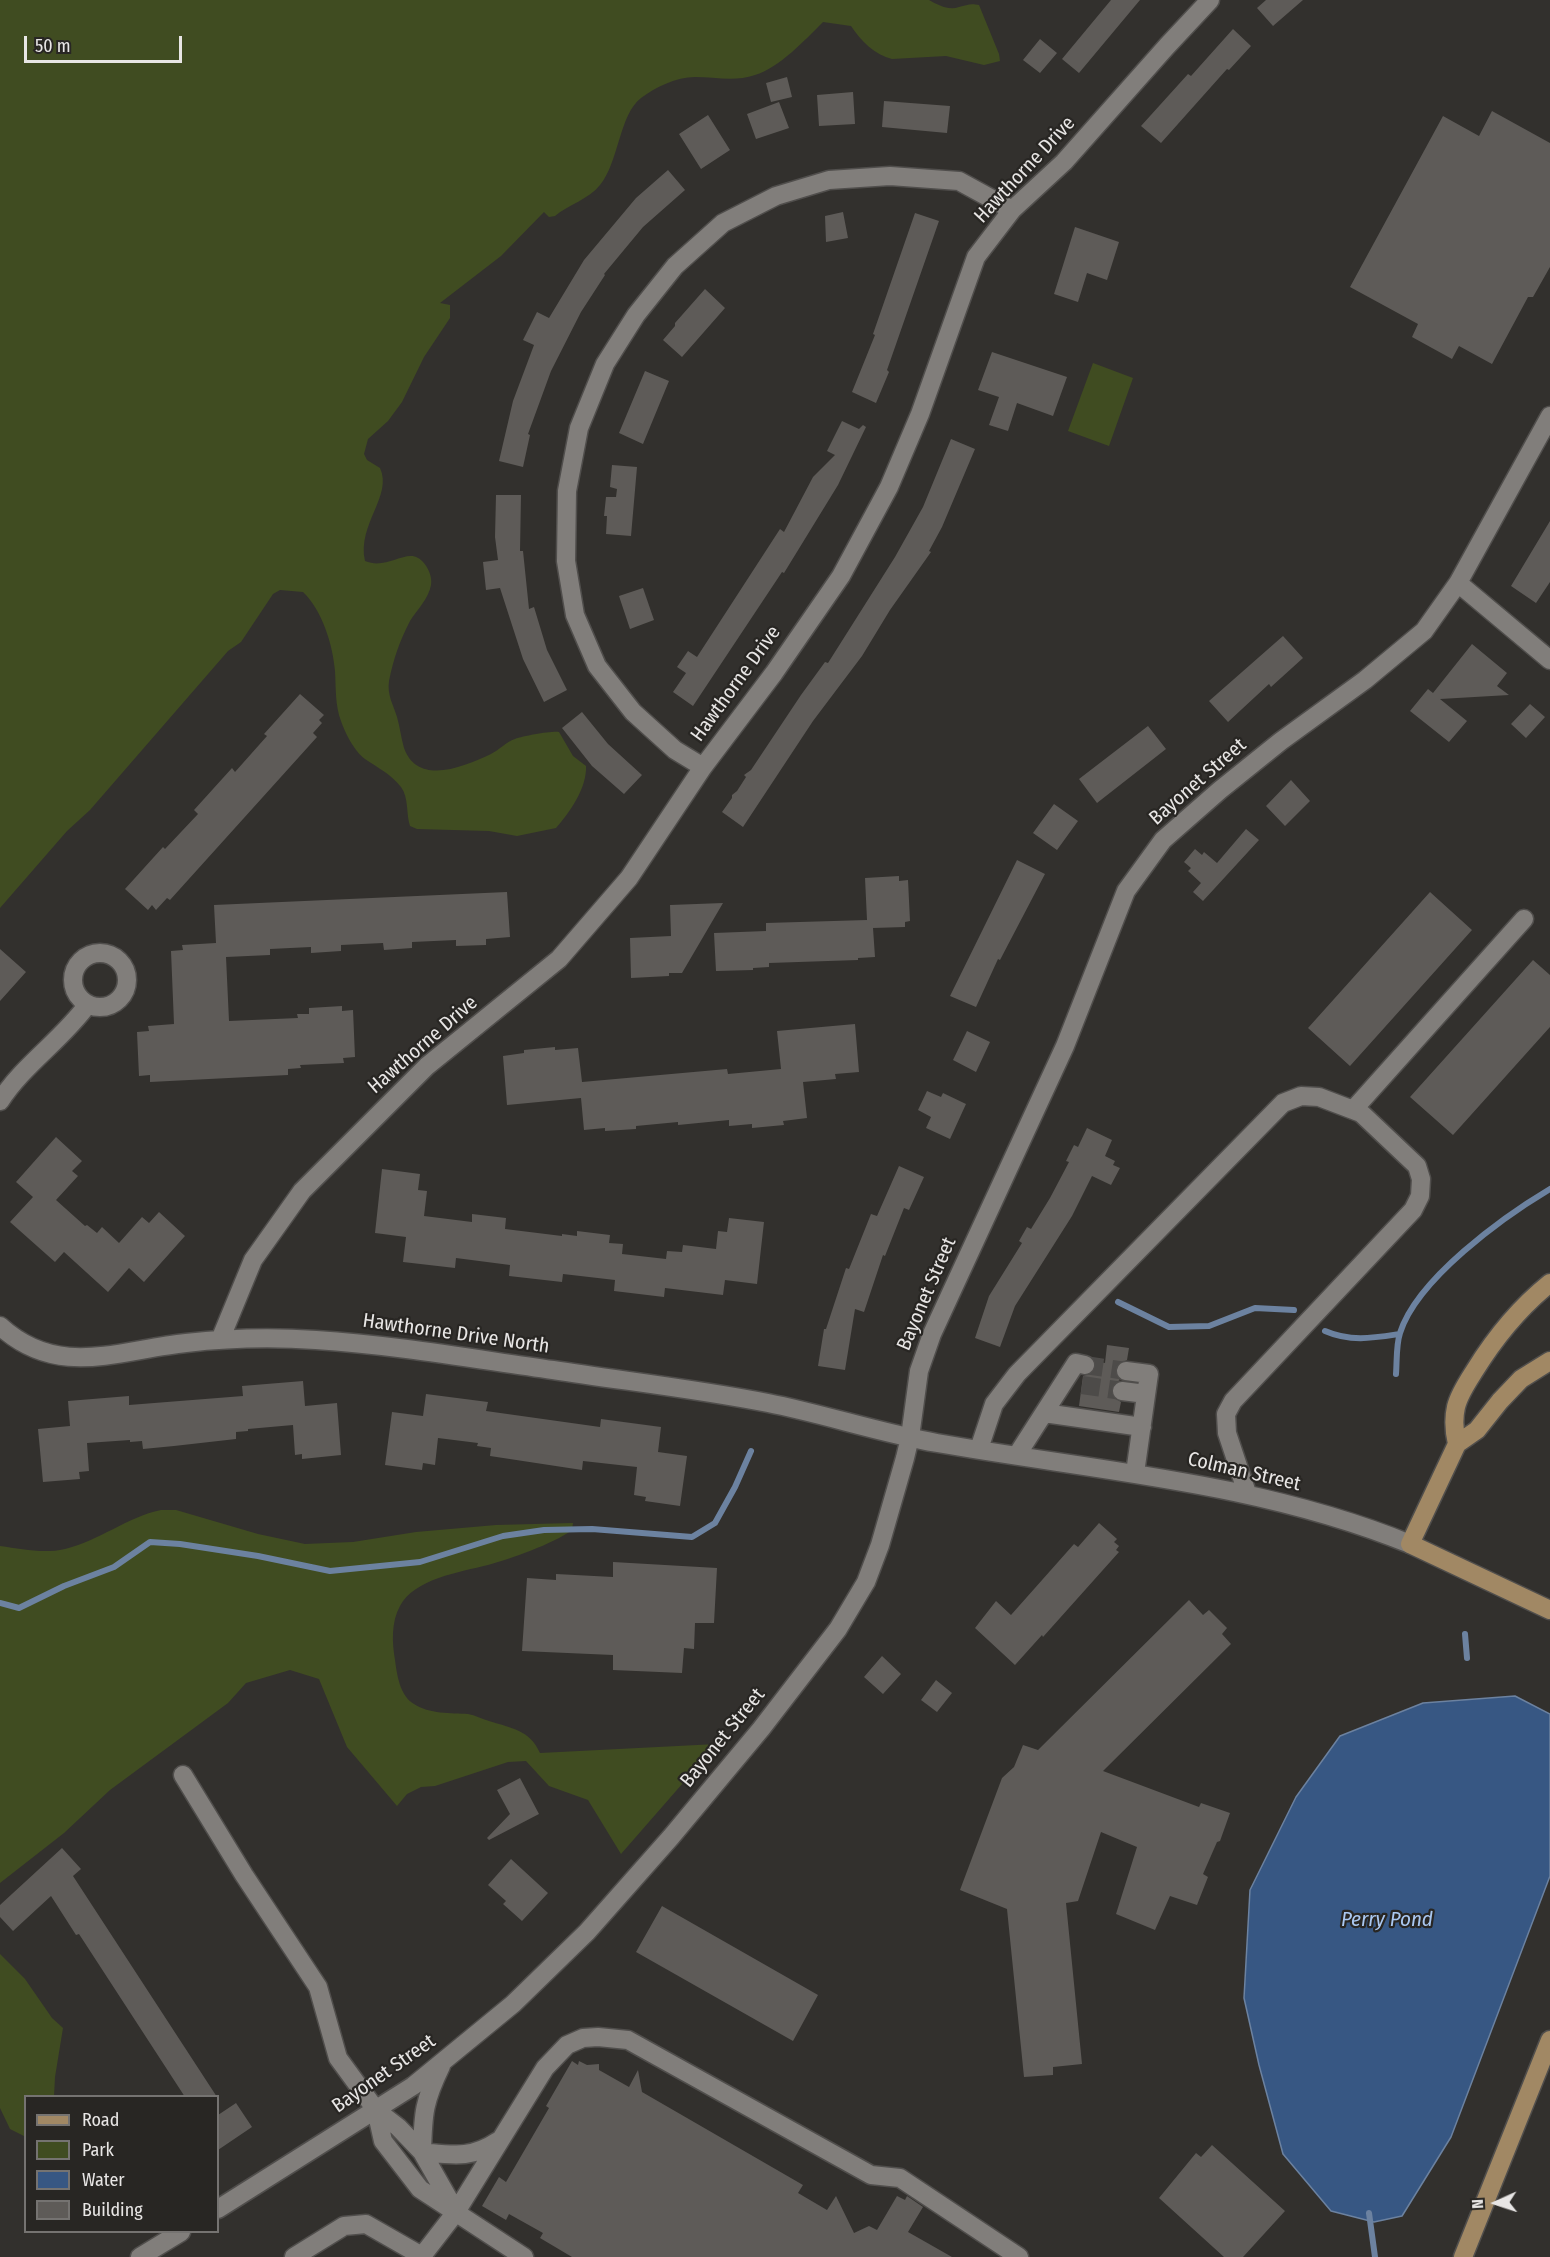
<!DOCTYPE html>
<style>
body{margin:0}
#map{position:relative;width:1550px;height:2257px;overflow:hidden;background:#32302d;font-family:"Fira Sans Condensed",sans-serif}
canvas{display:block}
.legend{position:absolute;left:24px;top:2095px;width:195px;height:138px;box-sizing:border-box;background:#282623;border:2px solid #757371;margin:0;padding:8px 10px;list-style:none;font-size:18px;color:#e8e6e5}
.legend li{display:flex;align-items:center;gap:12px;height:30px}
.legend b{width:30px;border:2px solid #757371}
.north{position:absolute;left:1466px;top:2173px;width:60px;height:60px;-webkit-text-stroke:4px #282623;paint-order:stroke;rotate:267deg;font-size:16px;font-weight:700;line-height:24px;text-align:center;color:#e8e6e5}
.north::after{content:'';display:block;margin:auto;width:21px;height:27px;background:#e8e6e5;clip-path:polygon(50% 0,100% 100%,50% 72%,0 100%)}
.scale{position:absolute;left:24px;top:36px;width:158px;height:27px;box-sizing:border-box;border:3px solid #e8e6e5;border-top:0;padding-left:8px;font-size:18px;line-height:21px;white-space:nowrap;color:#e8e6e5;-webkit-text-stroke:4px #282623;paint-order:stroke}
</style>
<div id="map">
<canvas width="1550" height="2257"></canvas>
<ul class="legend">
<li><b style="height:8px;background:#a18864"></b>Road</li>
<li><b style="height:16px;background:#404c21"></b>Park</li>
<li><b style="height:16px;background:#375783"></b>Water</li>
<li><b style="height:16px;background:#5e5b58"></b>Building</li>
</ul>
<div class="north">N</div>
<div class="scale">50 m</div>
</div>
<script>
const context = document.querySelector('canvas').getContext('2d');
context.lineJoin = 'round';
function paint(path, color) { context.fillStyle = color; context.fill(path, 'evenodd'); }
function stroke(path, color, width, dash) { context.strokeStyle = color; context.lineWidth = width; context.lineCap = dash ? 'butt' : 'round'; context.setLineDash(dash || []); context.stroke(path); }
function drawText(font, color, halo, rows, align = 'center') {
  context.font = font + ' "Fira Sans Condensed",sans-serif'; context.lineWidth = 4.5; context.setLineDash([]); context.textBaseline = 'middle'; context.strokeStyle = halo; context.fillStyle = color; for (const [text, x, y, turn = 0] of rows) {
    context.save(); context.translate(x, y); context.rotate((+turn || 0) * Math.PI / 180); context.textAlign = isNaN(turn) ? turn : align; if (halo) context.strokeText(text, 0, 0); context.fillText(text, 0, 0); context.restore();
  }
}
paint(new Path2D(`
 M0,0h929c9,5 20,11 30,7 8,-2 11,-4 20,-2l20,49 1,7 -16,4 -38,-9 -54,3c-17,-4 -31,-18 -41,-33l-28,-4c-18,18 -44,46 -68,53 -20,7 -40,2 -60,2 -19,0 -39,10 -54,21 -22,17 -22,64 -41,87 -11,14 -32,20 -45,31l-6,1 -5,-5 -43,44 -61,47 10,2v13l-26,39 -22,45 -14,19 -20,18 -4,15 3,6 13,8c13,28 -23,56 -15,93 21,9 40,-11 53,-3 8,4 15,18 13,27 -2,13 -14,25 -21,36 -10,19 -17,39 -21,60 -2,14 4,23 8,36 3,10 4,21 7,31 14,39 61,18 87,6 8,-4 15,-12 24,-15 9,-3 35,-8 44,-7l14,24 13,10c1,22 -16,46 -30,62l-39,8 -28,-5 -72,-2 -7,-3c-4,-12 -1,-28 -9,-39 -10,-13 -23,-19 -36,-28 -10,-7 -20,-26 -24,-38 -6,-16 -5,-33 -6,-50 -2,-26 -13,-61 -32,-79l-23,-2 -7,4 -32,48 -13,9 -138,159 -23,21 -67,77z
 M1093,363l40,15 -24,68 -41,-15z
 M161,1510h15l82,24 47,10 48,-2 63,-10 80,-7 77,-2 -1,7c-19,14 -62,29 -84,35 -28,7 -74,14 -88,41 -9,16 -8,37 -5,54 2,15 5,36 19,44 15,10 37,9 54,10 7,1 14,5 21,7 22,7 41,9 51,32l177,-9 -96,110 -33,-54 -39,-14 -23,-25 -18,1 -73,24 -14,1 -14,7 -10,12 -50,-59 -28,-68 -29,-9 -44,13 -18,20 -118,87 -46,43 -64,50v-337c22,3 43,8 65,3 34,-8 62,-32 96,-39z
 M0,1954l25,25 27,39 11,10 -8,49 -1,19h-28l-2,40 -14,-7 -10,-21z`), '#404c21');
const water = new Path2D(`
 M1515,1696l35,18v162l-99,261 -49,79 -28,6 -43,-11 -48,-57 -24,-89 -15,-67 6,-108 46,-93 44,-61 83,-33z`);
paint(water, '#375783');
stroke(water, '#6c82a0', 1.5);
stroke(new Path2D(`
 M1118,1302l51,25 40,-1 46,-18 39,2
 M1325,1331c25,11 48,7 74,3
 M1396,1374c1,-13 0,-29 4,-41 17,-54 103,-116 150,-144
 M0,1603l19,5 45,-22 50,-19 36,-25 30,2 78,12 72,15 90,-9 83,-26 41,-6 48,-1 100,8 23,-14 20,-36 16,-36
 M1465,1634l2,24
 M1369,2213l6,44`), '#6c82a0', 6);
paint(new Path2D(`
 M1111,0h29l-61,73 -17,-14z
 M1266,0h37l-30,26 -16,-18z
 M1233,29l18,17 -22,24 -2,-1 -66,74 -20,-17 47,-52 3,2z
 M1040,39l17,14 -17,20 -17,-13z
 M787,77l5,20 -21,5 -5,-19z
 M853,92l2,32 -36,2 -2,-31z
 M884,101l66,5 -3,27 -65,-6z
 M779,102l10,26 -33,11 -9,-25z
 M1492,111l58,32v124l-17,30h-5l-36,67 -33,-18 -7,13 -40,-22 6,-13 -68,-37 93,-171 36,20z
 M708,115l22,35 -29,19 -22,-35z
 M668,170l17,20 -42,37 -39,47 1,1 -24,37 -30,59 -23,63 2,1 -7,32 -24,-6 14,-60 21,-56 -11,-5 14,-28 12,6 35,-58 52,-62z
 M843,212l5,26 -22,4 -1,-26z
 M915,213l24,8 -52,149 2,2 -13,31 -24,-11 23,-57 -2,-1z
 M1075,227l44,15 -12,38 -20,-7 -9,29 -24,-8z
 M705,289l20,19 -43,49 -19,-17 12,-14v-3z
 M992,352l75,25 -14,39 -36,-13 -9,28 -19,-6 10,-28 -21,-7z
 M645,371l24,10 -26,63 -24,-11z
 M842,421l17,8 4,-4 3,2 -28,58 -54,88 -2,-1 -89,134 -20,-14 13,-19 -9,-6 11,-16 9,6 83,-128 4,3 29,-55 22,-22 -8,-4z
 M951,439l24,10 -33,78 -13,24 2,1 -41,58 -28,46 -49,65 -70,106 -21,-15 10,-14v-3l5,-4 9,-14 -2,-2 7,-5 50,-75 24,-33 3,1 67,-106 28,-50z
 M612,465l25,2 -6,69 -25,-2 1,-18h-3l2,-19h10l1,-8 -7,-2z
 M496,495h25l-1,56h3l6,58 5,-2 13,43 20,40 -23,12 -21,-43 -23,-71 -14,2 -3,-28 15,-2 -3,-23z
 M1550,521v61l-14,21 -25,-17z
 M643,588l11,32 -24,9 -11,-33z
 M1283,636l20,22 -32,29 -2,-3 -41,38 -19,-21z
 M1472,644l35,29 -10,13 12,9 -69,4 27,22 -18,21 -39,-31 18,-22 5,4z
 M300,694l24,21 -5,5 3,3 -9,10 4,4 -147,163 -3,-2 -11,12 -4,-5 -4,5 -23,-21 38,-42 2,2 33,-35 -4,-4 38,-42 3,4 32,-36 -3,-2z
 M1530,704l15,13 -19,21 -15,-14z
 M582,712l26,32 34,31 -18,19 -32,-28 -30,-38z
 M1148,726l18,23 -69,54 -18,-24z
 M1291,780l19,21 -25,25 -19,-20z
 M1054,804l24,17 -21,29 -24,-17z
 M1246,829l13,11 -56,61 -10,-9 8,-9 -13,-12 3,-3 -7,-6 11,-13 7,6 2,-3 13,11z
 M1017,860l28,14 -45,86 -2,-1 -22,48 -26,-11z
 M899,876v5l9,-1 2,41 -5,1v5l-32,1 2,29 -17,1v2l-89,3v4l-16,1v2l-37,1 -2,-38 52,-2v-8l101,-3 -2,-42z
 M507,892l3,45 -24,2v6l-30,1v-6l-44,2v6l-28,2 -1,-7 -42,2v6l-30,2v-6l-41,2v6l-44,2 3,64 69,-3 -1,-4h12v-6l33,-2v5l11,-1 2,47 -12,1 1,5 -44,2 1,3 -13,1v6l-138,7v-7l-11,1 -2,-44 12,-1 -1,-5 26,-2 -3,-73 12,-1 -1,-5 34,-2 -2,-38z
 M1430,892l42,38 -122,136 -42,-38z
 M723,903l-41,70h-13v3l-38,2 -1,-40 41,-2 -1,-31z
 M0,949l26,23 -26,29z
 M1533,960l17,15v52l-97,108 -43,-38z
 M855,1024l4,48 -24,2 1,5 -33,3 4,36 -24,3 1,4 -32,3v-4l-23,2v-6l-51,5v-3l-42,4v3l-31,2v-3l-21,2 -3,-32 -74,7 -4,-49 21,-3v-3l31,-3v3l23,-2 4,34 145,-13 1,5 53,-5 -4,-38z
 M967,1031l23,11 -14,30 -23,-12z
 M927,1091l14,6 2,-4 23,11 -16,35 -24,-11 5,-11 -13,-7z
 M1087,1128l25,12 -7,16 10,5 -2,4 7,3 -9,17 -19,-9 -20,40 -57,90 -15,41 -25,-9 14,-42 33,-53 -3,-2 8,-14 4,2 19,-31 19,-36 -3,-1 8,-16 4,2z
 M56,1137l26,24 -10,10 6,5 -22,24 29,26 2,-1 10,8 5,-6 17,16 23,-26 7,6 10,-11 26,24 -41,46 -15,-14 -21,24 -44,-40 -9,10 -45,-40 23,-25 -17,-15z
 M899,1166l25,11 -15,33 -5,-2 -19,48 -2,-1 -19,57 -9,-3 -10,61 -27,-4 6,-37h2l20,-61 3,1 22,-55 6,2z
 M382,1169l38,5 -2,16 9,1 -3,25 48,6v-8l34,4 -1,11 57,7v-2l15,2v-5l33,4 -1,8 14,1 -1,10 44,5 1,-8 15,1 1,-7 33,4 2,-18 9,1 2,-14 35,4 -7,62 -32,-4 -2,15 -58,-7 -1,9 -50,-6 1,-11 -52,-6 -1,8 -53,-6 1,-11 -54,-7 -1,10 -52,-6 3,-25 -31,-4z
 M1107,1345l22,3 -2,12 -10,5 -2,10 5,5 -7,4 -2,5 1,7 9,6 -2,10 -40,-6 4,-30 11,-4 2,-11 9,2z
 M303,1381l2,25 32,-3 4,52 -39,4v-5l-7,1 -2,-30 -45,4v2l-12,1v7l-62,7 -31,3 -1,-8 -12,1v-2l-43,3 2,28 -10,1 1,7 -37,3 -5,-53 32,-3 -2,-25 61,-5v9l114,-9 -1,-10z
 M426,1394l62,8 -2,9 114,16 1,-8 60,8 -3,25 29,4 -7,50 -35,-5 1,-4 -12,-2 3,-28 -54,-6 -1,9 -92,-14 1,-8 -14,-2 1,-3 -40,-5 -3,27 -12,-2 -1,7 -37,-5 7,-53 31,4z
 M1099,1523l18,16 -3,3 5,4 -3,4 3,2 -76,85 -1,-2 -27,30 -40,-37 21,-27 15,14 63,-71 4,3z
 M613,1562l104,6 -3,55h-19l-1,26 -10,-1 -2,25 -69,-3v-15l-91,-4 5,-73 29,2v-6l57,3z
 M1189,1600l14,15 6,-5 18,18 -5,6 9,10 -128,127 96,36 2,-4 29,10 -10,28 -3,1 -14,32 5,3 -11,28 -27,-9 -15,34 -39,-16 21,-67 -36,-15 -23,69 -12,2 16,161 -29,3v8l-29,2 -17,-168 -47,-19 42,-112 12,-11 9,-22 15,5z
 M882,1656l19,18 -18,20 -19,-17z
 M936,1680l16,13 -15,19 -16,-12z
 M520,1778l19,36 -50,26 -2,-2 23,-24 -13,-24z
 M62,1848l19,21 -8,7 144,221h-32l-106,-163 -3,1 -25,-39 -38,35 -13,-14v-12z
 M511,1859l37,34 -26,28 -19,-17 3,-3 -18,-16z
 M662,1906l156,89 -25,46 -157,-89z
 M572,2061l6,4 1,-4 8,4 12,-1v6l30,17 9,-17 4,22 161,93 -5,8 29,17 9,-14 18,37 15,-7 8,4 20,-34 8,4 2,-4 16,11 -15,25 44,25h-380l-32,-19 3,-5 -34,-19 -3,6 -24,-14 17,-29 7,5 43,-74 -3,-2z
 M236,2103l16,24 -34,23v-35z
 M1212,2145l73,66 -42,46h-19l-65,-59 37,-45 5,4z`), '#5e5b58');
stroke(new Path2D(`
 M1085,1365l41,6
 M1082,1385l40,6`), '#4d4b49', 18, [18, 9]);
const minor = new Path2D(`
 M1458,583l92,77
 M703,767l-28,-17 -42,-38 -36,-46 -22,-51 -9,-54 1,-70 12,-63 26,-64 31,-49 39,-49 48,-43 53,-27 53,-16 61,-4 69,5 53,29
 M73 980a27 27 0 1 1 54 0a27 27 0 1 1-54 0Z
 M0,1101c24,-37 62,-61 88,-97
 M1353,1110l171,-191
 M0,1326c58,53 118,24 186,17 43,-5 87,-6 130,-3 79,5 158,19 237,30 71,11 144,19 215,33 56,11 112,30 169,40 159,28 321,39 473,101
 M220,1340l33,-80 49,-69 125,-125 132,-107 70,-81 74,-111 71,-94 67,-97 48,-89 31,-73 56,-157 36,-47 52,-48 103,-116 43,-46
 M1126,1371l23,3 -14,99
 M1122,1391l24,3
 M1044,1413l98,14
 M979,1449l15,-45 23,-30 266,-271 18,-7 18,1 42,16 56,53 4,13 -1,17 -7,14 -180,191 -7,13 1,19 20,60
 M1017,1455l59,-92 9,2
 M183,1775l61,100 74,112 20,71 38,52 22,17 24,25 34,60
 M376,2110l7,31 37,48 104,68
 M422,2152c1,-39 2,-51 19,-86
 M422,2152c31,3 49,7 76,-11
 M218,2209l195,-123 100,-82 74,-72 84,-95 90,-108 77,-100 28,-47 14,-37 25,-87 5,-21 9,-66 13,-37 133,-288 61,-155 37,-51 57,-50 61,-49 84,-61 59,-49 34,-48 92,-167
 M140,2257l41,-25
 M294,2257l50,-31 22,-2 56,32 34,-44 89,-144 22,-23 16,-7 15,-1 30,3 243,135 29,3 119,79`);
const major = new Path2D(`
 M1550,1361l-29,18 -21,22 -23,29 -20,14 -47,100 140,66
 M1457,1444c-3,-13 -4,-24 -1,-37 3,-13 12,-26 19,-37 21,-34 44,-62 75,-87
 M1463,2257l87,-217`);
stroke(minor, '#504e4c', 21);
stroke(major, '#504e4c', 21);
stroke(minor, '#817e7b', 18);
stroke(major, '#a18864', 18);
drawText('20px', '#e8e6e5', '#282623', [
 ["Hawthorne Drive",1025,170,-47],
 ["Hawthorne Drive",736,684,-54],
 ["Bayonet Street",1198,782,-41],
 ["Hawthorne Drive",423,1045,-41],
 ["Bayonet Street",927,1294,-67],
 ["Hawthorne Drive North",456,1334,8],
 ["Colman Street",1244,1472,13],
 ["Bayonet Street",723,1738,-51],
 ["Bayonet Street",384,2074,-35]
]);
drawText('italic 21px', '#aac8f1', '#282623', [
 ["Perry Pond",1387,1920]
]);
</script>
